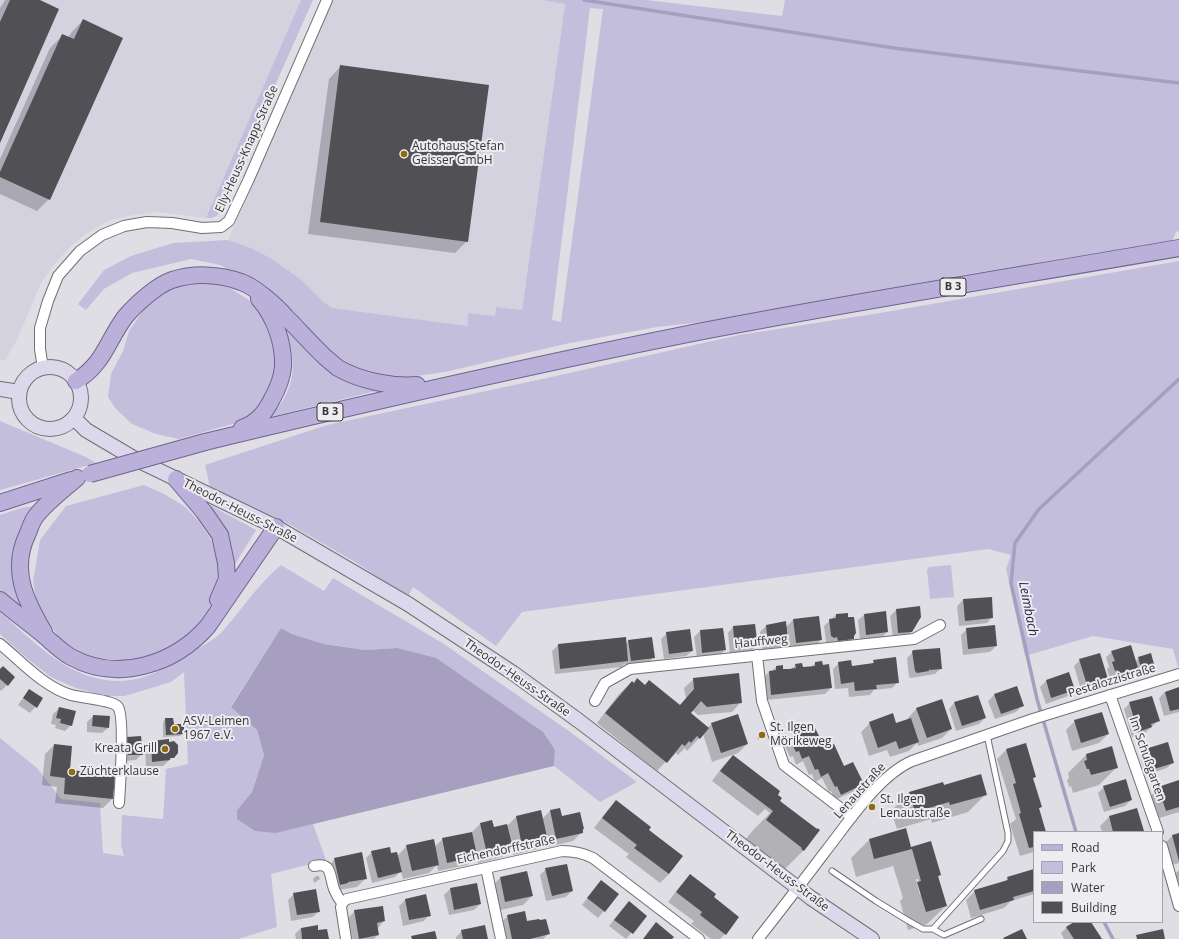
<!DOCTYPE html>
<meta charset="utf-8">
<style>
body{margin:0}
#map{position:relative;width:1179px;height:939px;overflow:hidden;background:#dfdee4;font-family:"Open Sans",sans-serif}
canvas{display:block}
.legend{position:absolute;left:1033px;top:831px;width:130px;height:92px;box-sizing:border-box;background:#ececf1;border:1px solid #a4a3a7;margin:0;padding:5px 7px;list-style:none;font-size:12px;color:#373638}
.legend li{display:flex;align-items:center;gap:8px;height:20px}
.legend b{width:20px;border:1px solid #a4a3a7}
</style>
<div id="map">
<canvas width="1179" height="939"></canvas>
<ul class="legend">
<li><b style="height:5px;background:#bab0d9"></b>Road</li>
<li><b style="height:11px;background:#c4bedd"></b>Park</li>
<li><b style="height:11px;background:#a69fc0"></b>Water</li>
<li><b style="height:11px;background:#515055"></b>Building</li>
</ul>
</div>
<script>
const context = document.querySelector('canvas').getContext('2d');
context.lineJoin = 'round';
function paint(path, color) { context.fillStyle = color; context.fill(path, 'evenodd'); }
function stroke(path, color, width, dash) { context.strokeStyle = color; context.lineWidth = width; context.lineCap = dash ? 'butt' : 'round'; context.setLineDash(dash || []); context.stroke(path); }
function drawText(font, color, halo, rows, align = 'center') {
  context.font = font + ' "Open Sans",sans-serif'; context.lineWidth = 4; context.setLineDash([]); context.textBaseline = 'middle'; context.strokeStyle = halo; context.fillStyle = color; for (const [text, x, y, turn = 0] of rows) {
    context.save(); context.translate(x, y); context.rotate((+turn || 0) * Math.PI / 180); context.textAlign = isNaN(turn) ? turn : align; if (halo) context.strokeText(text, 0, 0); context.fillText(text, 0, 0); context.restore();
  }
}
paint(new Path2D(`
 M0,0h301l-95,218 -48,-6 -23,3 -22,4 -18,9 -12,8 -13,11 -17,19 -12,17 -24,57 -12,20 -5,1z
 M333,0h209l23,3 -43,307 -26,-3 -1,9 -27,-3v13l-136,-18 -7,-5 -26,-25 -48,-30 -23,-8 58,-130z`), '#d5d2df');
paint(new Path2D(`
 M301,0h12l-96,216 -6,2h-5z
 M542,0h104l136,16 3,-16h394v231l-3,1 -4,10 -198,31 -271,49 -46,5 -92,17 -120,28 -43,6 -38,-5 -26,-12 -85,-79 -33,-17 -29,-6 -59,14 -28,16 -18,21 -8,-6 26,-34 27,-14 42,-13 55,-3 23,8 19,10 29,20 26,25 7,5 136,18v-13l27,3 1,-9 26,3 43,-306zM590,8l13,1 -42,313 -9,-2z
 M1179,261v406h-1l-5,-18 -80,-13 -68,20 -19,-87 5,-14 -23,-6 -466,63 -26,34 -83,-59 -5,10 -53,-35 -66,-38 -79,-37 -5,-22 122,-40 220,-47 192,-43 141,-22z
 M206,281l22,6 21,13 13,18 8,19 5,19v19l-6,20 -22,25 -68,19 -23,-5 -24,-10 -16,-15 -8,-12 3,-23 12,-23 6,-20 15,-22 20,-16 20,-9z
 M284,324l96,66 -110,27c28,-30 27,-57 14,-93z
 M0,421l86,36 10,6 -96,27z
 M144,485l20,9 20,12 14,14 14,21 7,20 -1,29 -13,28 -27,25 -33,15 -28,6 -27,-6 -29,-18 -16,-22 -9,-19 -3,-18 7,-41 26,-34z
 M40,505l-7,9 -13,96 -20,-18v-77l21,-7z
 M210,505l46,25 -22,36 -5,-25 -20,-35z
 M281,565l43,26 9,-13 111,66 129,90 64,48 -37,20 -46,-36 1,-16 -158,-102 -32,2 -41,-6 -32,-10 -11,-6 -50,78 26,24 7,25 -12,37 -15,18 38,23 38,-9 13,36 -55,14 6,53 -39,12h-238v-201l37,30 24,31 39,4 3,50 21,3 -3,-11 1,-30 41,4 3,-50 22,-5 -4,-92 -13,10 -46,14h-20l-29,-8 -25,-11 -28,-22 -23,-21v-22c41,36 83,83 144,65 12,-4 23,-10 33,-16 11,-7 36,-20 44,-28 20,-22 36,-48 60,-68z
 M951,565l3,32 -24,2 -3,-29 2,-3z`), '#c4bedd');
paint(new Path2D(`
 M281,628l11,6 32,10 41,6 32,-2 39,10 107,74 12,18 -1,16 -278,67 -21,-2 -18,-12v-9l15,-18 12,-37 -7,-25 -26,-23z`), '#a69fc0');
paint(new Path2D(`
 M5,0h32l-37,140v-132z
 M83,20l-34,179 -12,12 -37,-17v-35l50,-111 13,-13 5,3 3,-5z
 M341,66l126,175 -12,12 -147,-19 21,-155z
 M963,600l29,17 -5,6 -28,3 -2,-20z
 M896,610l15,22 -6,6h-12l-3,-22z
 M836,615l17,24 -6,6 -19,-2 -2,-1 -2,-16z
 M864,615l23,17 -6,6 -21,2 -2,-20z
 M793,620l28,20 -6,6 -25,3 -1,-10 -8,8 -19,3 -2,-18 6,-6 20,1z
 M733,627l24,19 -6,6 -21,2 -2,-21z
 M967,629l29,17 -6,6 -27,3 -2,-20z
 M700,631l25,19 -6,6 -22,2 -3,-21z
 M667,633l25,18 -6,5 -22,3 -3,-20z
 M629,641l25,16 -6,6 -22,3 -1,-3 -4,4 -66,7 -3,-23 6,-6 67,-1z
 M914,651l27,17 -6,6 -24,4 -2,-1 -2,-19z
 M1112,652l23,10 4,-4 14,5 -2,3 -13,4 -6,7 -18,5 -2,-6h-3l-2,-7 2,-2 -3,-10z
 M1080,660l27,19 -6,5 -20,6 -7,-24z
 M874,661l24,21 -6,6 -18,2 -4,5 -21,2 -1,-9 -13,1 -2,-20 6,-6 12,4 19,-2z
 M815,663l16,25 -6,6 -59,6 -3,-22 6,-6h2l5,-5 7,3 8,-1 5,-4 6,3 9,-1z
 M0,670l7,15 -6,6 -1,-1z
 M694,679l47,23 -9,10 -34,3 -6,-5 -3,3 18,15 5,-4 35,20 -9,9 -26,9 -9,-28 -16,17 -2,-3 -7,7 -2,-2 -4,4 -1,-1 -14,15 -60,-48 22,-29 13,-12 1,2 12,2 35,20 6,-8 -2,-10z
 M1046,681l27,9 -5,6 -22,8 -6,-17z
 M1179,688v24l-15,4 -5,-18 6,-6z
 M29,690l13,9 -12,14 -12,-8z
 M994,695l28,11 -6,6 -21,7 -7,-18z
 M954,703l31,15 -6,6 -23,7 -7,-22z
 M1130,703l28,18 -13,12 -13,4 -8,-28z
 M59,708l12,17 -6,6 -10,-3 1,-3 -5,-1 2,-10z
 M917,708l34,21 -9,9 -24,8 -1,-3 -8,8 -19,6 -3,-7 -18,6 -8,-24 9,-9 25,1 14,-4 -1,-2z
 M93,716l15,12 -6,5 -15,-1v-10z
 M165,719l8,6 10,8 -3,3 -17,1v-15z
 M1075,721l33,13 -9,9 -27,8 -6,-21z
 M762,733l2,3 -6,4 -1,-4z
 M128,738l14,16 -6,6 -13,1 -1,-17z
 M790,739l34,11 39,34 -6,6 -22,10 -4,-9 -2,1 -7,-14 -7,4 -3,-8 -3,1 -6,-14 -7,4 -3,-9 -3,1 -6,-13z
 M151,742l17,1 9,10 -14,13 -17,1 -1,-19z
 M54,745l15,26 43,28 -9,9 -48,-5 2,-16 -15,-2 3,-31z
 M1006,750l29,27 -3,2 9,28 -3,2 7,23h-11v20l-14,4 -10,-32 6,-5 -19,-60z
 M1146,750l27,12 -6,6 -21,7 -6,-19z
 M1086,755l31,12 -18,18 -26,8 -2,-7 -2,1 -2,-7 2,-2 -1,-5z
 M733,756l43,39 2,7 40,28 -15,21 -26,26 -37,-31 14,-17 16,-16 -5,-4 -7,7 -46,-35 12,-16z
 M1179,781v31l-23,7 -7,-22 10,-9z
 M944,787l42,7 -18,18 -36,11 -1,-4 -34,10 -6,-18 18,-18z
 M1104,787l27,13 -6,6 -21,6 -6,-19z
 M616,801l31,29 22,44 -9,9 -34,-26 3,-3 -35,-26 13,-17z
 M559,809l2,8 21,15 -9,9 -26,6 -1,-6 -9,8 -24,6 -1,-7 -10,9 -24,6 -2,-7 -9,9 -29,6 -1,-6 -8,8 -26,6 -2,-8 -6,6 -23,6 -6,-25 6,-6 25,4 10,-10 27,1 9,-8 28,-6 9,-9 13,4 13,-1 10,-10 24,-5 2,7 8,-8z
 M1109,817l34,14 -1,1h-40l-2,-6z
 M905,830l5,18 20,-6 10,33 -3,3 9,28 -19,18 -19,6 -8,-29 3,-3 -10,-32 -37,11 -5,-19 18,-18zM916,879h2l4,15 -2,1z
 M1179,834v29l-7,2 -6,-23 6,-6z
 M335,859l31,19 -9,9 -18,3 -13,-22z
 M546,869l26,22 -6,6 -20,4 -6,-26z
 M1034,870v24l-23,7 -7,7 -33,10 -5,-18 9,-9 29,-9 4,-4z
 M1179,870v17l-4,-13z
 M526,872l6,24 -9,9 -27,6 -5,-24 9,-9z
 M316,876h3l1,3 -6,4 -1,-4z
 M690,876l35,58 -5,5h-9l-20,-15 3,-3 -26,-19 13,-17z
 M601,881l17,13 -20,24 -16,-13z
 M450,889l30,15 -6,6 -25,5 -5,-20z
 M294,894l25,17 -6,6 -22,4 -3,-21z
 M425,896l4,19 -5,6 -21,5 -4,-20 6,-6z
 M623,908l23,8 -20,23 -17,-13z
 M355,911l29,10 -7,8 1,6 -4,4h-25l-3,-19z
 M508,916l18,7 22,11 -5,5h-41l-4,-14z
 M1075,922h15l10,17h-36l-3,-6 6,-6z
 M301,928l17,3 10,8h-32l-1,-5z
 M462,931l25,8h-31v-2z`), '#0003');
stroke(new Path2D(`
 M584,0l310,48 285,35
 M1076,832l-39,-133 -26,-116 4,-40 24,-34 140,-130
 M1104,922l9,17`), '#a69fc0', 3.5);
paint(new Path2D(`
 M10,0h30l19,9 -59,134v-121z
 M83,19l40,19 -73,162 -50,-23v-5l62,-138 12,5z
 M340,65l149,20 -21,157 -148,-20z
 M992,597l1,21 -28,3 -2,-22z
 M920,606l1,11 -9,15 -14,1 -2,-24z
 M886,611l2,21 -22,3 -2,-21z
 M848,613v4h6l2,16 -2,3v3l-16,2 -1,-4 -3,1 -3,-2 -2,-17 7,-1v-4z
 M819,616l3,24 -26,3 -3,-24z
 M786,621l2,20 -20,4 -2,-20z
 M755,624l3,23 -23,2 -2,-23z
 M995,625l2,21 -29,3 -2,-21z
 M723,628l3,22 -24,3 -2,-23z
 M690,629l3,22 -24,3 -3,-22z
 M626,637l2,24 -68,8 -2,-25z
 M652,637l3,21 -24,3 -3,-21z
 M1131,645l8,26 -19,6 -2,-7 -3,1 -3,-9 3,-1 -4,-10z
 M940,648l2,21 -12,1 -1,-1v2l-12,2 -2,-2 -3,-20 2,-1z
 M1100,653l8,26 -21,6 -8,-26z
 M1151,653l3,11 -13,4 -3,-11z
 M896,657l3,26 -23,2 1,4 -22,2 -1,-9 -13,2 -3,-22 13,-2 1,6 22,-3 -1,-3z
 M822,661l1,4 6,-1 3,24 -61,7 -2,-24 7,-1v-4l7,-1v4h6l7,-1 -1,-4 7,-1 1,4 12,-1v-4z
 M3,666l12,11 -7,9 -8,-7v-10z
 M1069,672l6,18 -24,8 -5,-18z
 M739,673l3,30 -35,4 -6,-6 -10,12 18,15 -9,11 -3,-3 -6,7 -2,-2 -4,5 -3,-2 -15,19 -62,-50 27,-32 2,2 3,-5 8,7 4,-5 31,25 14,-16 -1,-11z
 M1017,686l7,20 -23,8 -7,-20z
 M1179,687v22l-9,2 -5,-19z
 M29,689l14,9 -6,10 -14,-10z
 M978,695l8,23 -24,8 -8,-24z
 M1152,696l8,25 -9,3 1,3 -14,5 -9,-30z
 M942,699l10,30 -25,9 -11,-30z
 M59,707l17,4 -4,15 -12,-3 1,-4 -5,-1z
 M1102,712l7,22 -28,9 -7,-23z
 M893,713l3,10 15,-5 8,24 -20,7 -3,-8 -18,7 -9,-26z
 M738,714l10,30 -27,9 -10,-30z
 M93,715l17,1 -1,12 -17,-2z
 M165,718h8l1,6h10v10l-18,1z
 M814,726l11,22 9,-4 10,22 9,-4 11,22 -23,11 -4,-9 -2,1 -7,-14 -7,4 -3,-8 -3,1 -6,-14 -7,3 -3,-8 -3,1 -7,-14z
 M141,736l2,19h-15l-1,-18z
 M169,739v3l5,-1 4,4v8l-4,5h-4v2l-18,2 -1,-21z
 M1168,742l6,21 -23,7 -6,-21z
 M1026,743l10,34 -3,1 9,29 -3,1 7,24h-12v15l-5,1 -10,-34 2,-1 -8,-29 3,-1 -10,-34z
 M54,744l18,2 -2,24 45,5 -2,24 -49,-5 1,-16 -15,-2z
 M1112,746l6,22 -27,7 -2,-6h-2l-3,-8 3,-1 -1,-6z
 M733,755l47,36 -2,4 4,3 -2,3 37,28v-1l3,2 -16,21 -3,-2 1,-1 -36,-28 7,-9 -53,-40z
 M981,774l6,21 -37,10 -1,-3 -34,10 -6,-20 34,-10 1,3z
 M1126,779l6,21 -22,7 -7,-21z
 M1179,780v27l-13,4 -8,-24z
 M616,800l35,27 -2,3 34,26 -14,18 -35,-26 3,-3 -35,-27z
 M560,808l2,8 18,-4 4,17h-1v4l-27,6 -6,-29z
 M1137,808l7,23 -31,1 -4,-16z
 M541,810l7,31 -26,5 -6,-30z
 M492,820l2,7 13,-3 6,24 -26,6 -7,-31z
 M906,828l5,19 20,-6 10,34 -3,1 9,30 -21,6 -9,-30 4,-1 -9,-32 -38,10 -5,-20z
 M472,832l5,24 -30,7 -5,-25z
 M1179,833v28l-7,-26z
 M434,839l5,26 -27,6 -6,-26z
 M390,847l1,6 6,-1 5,20 -24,6 -7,-27z
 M362,852l5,27 -19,3v1l-8,2 -6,-27z
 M567,864l6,27 -21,5 -7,-28z
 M1034,869v22l-21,6 1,3 -34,10 -6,-20 34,-10 -1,-3z
 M527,871l6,25 -28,6 -5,-25z
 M690,874l26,20 -2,3 25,20 -13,18 -26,-20 2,-3 -26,-20z
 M601,880l18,14 -14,18 -18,-14z
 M477,883l4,21 -27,6 -4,-22z
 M316,889l4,23 -23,3 -4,-22z
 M426,894l5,22 -22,4 -4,-21z
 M629,901l18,15 -14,18 -19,-14z
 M383,906l2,15 -8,2 2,12 -20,4 -5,-29z
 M525,911l2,10 12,-2 1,1 6,-1 4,15 -20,5h-18l-5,-24z
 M656,922l18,15 -2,2h-29z
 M1074,922h17l11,17h-28l-8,-12z
 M318,925v5l9,-1 2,10h-27l-1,-11z
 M485,925l3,14h-25l-2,-9z
 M1022,929l5,10h-23l-1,-1z
 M1163,929l2,10h-28l-1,-4z
 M435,931l2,8h-25l-1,-3z`), '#515055');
const lane = new Path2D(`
 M832,871l44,30 31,19 16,9h10l70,-78 5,-10v-8l-21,-98
 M933,929l11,6 37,-16`);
const street = new Path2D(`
 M43,368l-3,-19v-21l8,-27 10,-25 22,-25 22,-16 22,-9 23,-4 25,1 30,5 19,-1 8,-6 19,-40 79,-181
 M0,644c22,18 44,43 71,51 10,3 42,5 47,12 7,10 2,80 1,96
 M757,655l5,46 22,64 68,52
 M1110,695l48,137
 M595,701l10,-18 25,-14 284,-30 26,-14
 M1162,846l17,60
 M314,866c19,-4 15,10 20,23 2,5 5,10 8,14
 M486,868l15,71
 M346,939l-5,-32 2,-5 4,-3 215,-48c12,0 21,2 31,7l106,81
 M758,939c23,-29 45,-58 67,-87 23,-29 53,-76 87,-91l121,-42 146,-45`);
const secondary = new Path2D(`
 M19 398a31 31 0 1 1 62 0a31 31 0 1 1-62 0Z
 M0,389l19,3
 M74,418l12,12 49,29 141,68 132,77 105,69 66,48 232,177 61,41`);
const primary = new Path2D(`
 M76,381c28,-17 31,-40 49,-64 10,-12 32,-32 47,-37 22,-7 47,-6 69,2 13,4 36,24 45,35 14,14 26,28 40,41 4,3 8,7 12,10 23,13 53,19 79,17
 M242,428c15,-5 23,-15 30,-29 5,-9 10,-21 11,-32 1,-23 -8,-50 -24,-68
 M205,442c157,-38 314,-74 473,-106 166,-33 334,-59 501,-88
 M176,479l28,33 16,23 6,28 1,16 -9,21
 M0,503l71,-23
 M0,600c15,13 32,25 47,38 8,7 15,14 24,19 47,26 104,7 137,-31l68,-99
 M44,632c-19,-32 -34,-63 -16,-99 2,-5 4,-12 8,-17 11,-14 27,-26 41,-38`);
stroke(lane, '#707074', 7);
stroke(street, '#707074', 12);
stroke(secondary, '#707074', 16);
stroke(primary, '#6e6490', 18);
stroke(lane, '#fff', 5);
stroke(street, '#fff', 10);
stroke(secondary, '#dcd8ec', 14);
stroke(primary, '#bab0d9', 16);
const primaryBridge = new Path2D(`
 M90,474l115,-32`);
stroke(primaryBridge, '#6e6490', 18, []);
stroke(primaryBridge, '#bab0d9', 16);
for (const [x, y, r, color] of [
 [404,154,4,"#8e6b0e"],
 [175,729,4,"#8e6b0e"],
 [762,735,4,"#8e6b0e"],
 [165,749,4,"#8e6b0e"],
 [72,772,4,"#8e6b0e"],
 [872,807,4,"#8e6b0e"]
]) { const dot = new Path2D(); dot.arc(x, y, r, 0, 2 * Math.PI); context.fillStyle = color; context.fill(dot); stroke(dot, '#ececf1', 1.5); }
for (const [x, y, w] of [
 [953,287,26],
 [330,412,26]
]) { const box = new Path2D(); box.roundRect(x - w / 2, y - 9, w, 18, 3); context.fillStyle = '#ececf1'; context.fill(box); stroke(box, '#373638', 1); }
drawText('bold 11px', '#373638', null, [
 ["B 3",953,287],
 ["B 3",330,412]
]);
drawText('12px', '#373638', '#ececf1', [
 ["Autohaus Stefan",412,147],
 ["Geisser GmbH",412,161],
 ["ASV-Leimen",183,722],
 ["1967 e.V.",183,736],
 ["St. Ilgen",770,728],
 ["Mörikeweg",770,742],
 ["Kreata Grill",157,749,"right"],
 ["Züchterklause",80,772],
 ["St. Ilgen",880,800],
 ["Lenaustraße",880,814]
], 'left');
drawText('12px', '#373638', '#ececf1', [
 ["Elly-Heuss-Knapp-Straße",247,149,-66],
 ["Theodor-Heuss-Straße",240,511,27],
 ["Hauffweg",761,642,-6],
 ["Theodor-Heuss-Straße",517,678,35],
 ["Pestalozzistraße",1112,681,-17],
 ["Im Schußgarten",1147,759,71],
 ["Lenaustraße",860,791,-48],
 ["Eichendorffstraße",506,850,-12],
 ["Theodor-Heuss-Straße",777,871,37]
]);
drawText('italic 13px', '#2d204b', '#ececf1', [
 ["Leimbach",1028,609,79]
]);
</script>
